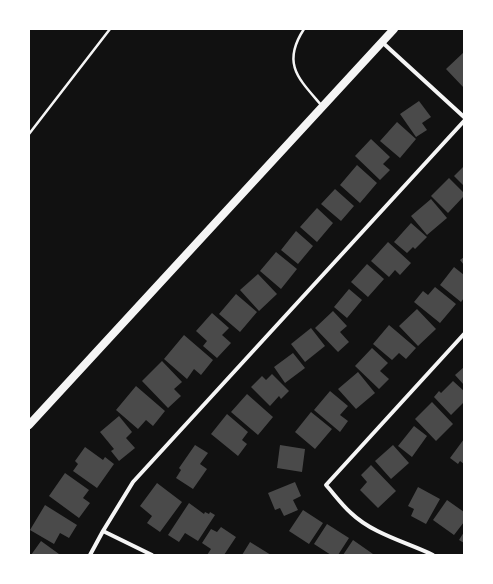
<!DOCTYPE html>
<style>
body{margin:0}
#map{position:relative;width:493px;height:584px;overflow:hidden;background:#111;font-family:"Varela Round",sans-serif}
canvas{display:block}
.frame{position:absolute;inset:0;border:30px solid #fff;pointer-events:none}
</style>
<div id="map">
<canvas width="493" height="584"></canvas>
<div class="frame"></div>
</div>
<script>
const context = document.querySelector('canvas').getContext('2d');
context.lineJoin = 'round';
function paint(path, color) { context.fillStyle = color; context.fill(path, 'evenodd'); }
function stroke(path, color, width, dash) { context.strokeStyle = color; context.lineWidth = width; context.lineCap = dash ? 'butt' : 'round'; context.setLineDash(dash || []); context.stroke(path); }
paint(new Path2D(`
 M464,52v36l-18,-19z
 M419,101l12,16 -9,6 5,7 -11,7 -16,-23z
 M397,122l19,17 -16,19 -20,-17z
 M371,139l19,18 -7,7 7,6 -10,10 -25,-24z
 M357,165l20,18 -17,20 -20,-18z
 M464,166v20l-10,-10z
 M449,178l15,15v3l-16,17 -17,-17z
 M335,189l19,17 -13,15 -20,-17z
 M431,199l16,19 -20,17 -16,-19z
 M317,208l16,15 -16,19 -17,-15z
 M411,223l16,14 -12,12 -2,-2 -6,6 -13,-11z
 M296,231l17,15 -15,18 -17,-14z
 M388,242l23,21 -11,12 -5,-5 -6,7 -18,-16z
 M276,252l21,17 -16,20 -21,-18z
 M464,257v8l-4,-5z
 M367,264l17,15 -16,18 -17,-15z
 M454,267l10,8v23l-3,4 -21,-17z
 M258,274l19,20 -18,17 -19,-21z
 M435,287l21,17 -16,19 -26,-21 9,-11 5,4z
 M349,289l13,11 -15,18 -13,-11z
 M236,294l21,18 -17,20 -21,-18z
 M417,309l19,20 -18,17 -19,-20z
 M333,311l14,15 -7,6 9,10 -11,10 -23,-24z
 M212,313l17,15 -7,7 9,8 -14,15 -14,-12 4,-5 -11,-10z
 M389,325l27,23 -10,11 -7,-6 -7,7 -19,-16z
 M311,328l14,18 -20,16 -14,-18z
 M184,335l29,25 -12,15 -7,-6 -7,10 -23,-20z
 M372,348l16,15 -8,8 9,8 -10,10 -24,-23z
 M293,353l12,15 -20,15 -11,-16z
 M162,361l20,21 -8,7 7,7 -13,12 -26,-27z
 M464,367v18l-9,-10z
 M358,372l17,21 -19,16 -18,-20z
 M272,374l17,17 -8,8 -2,-3 -9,10 -19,-19 11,-11 4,4z
 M453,381l11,10v11l-13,13 -17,-18 5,-6 2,2z
 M136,386l29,25 -12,15 -7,-6 -8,9 -22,-19z
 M330,391l18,15 -8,9 8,6 -8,11 -26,-22z
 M247,394l26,23 -15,18 -27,-23z
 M432,402l21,22 -17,17 -21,-22z
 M311,412l21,17 -17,20 -20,-17z
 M227,414l21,18 -6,8 5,4 -9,12 -27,-22z
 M119,416l13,16 -6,6 9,10 -16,13 -8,-10 3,-2 -14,-17z
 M414,426l13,10 -15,21 -14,-11z
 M464,439v25l-4,-3 -2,3 -8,-6z
 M195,445l13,8 -8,11 7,5 -14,20 -17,-11 5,-8 -2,-2z
 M280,445l25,4 -3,23 -25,-4z
 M393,445l16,18 -18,16 -16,-18z
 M85,447l18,13 2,-3 9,7 -17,24 -24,-17 5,-7 -3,-3z
 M371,465l25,26 -18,17 -18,-18 7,-8 -6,-7z
 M65,473l24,17 -6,8 7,5 -11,15 -30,-22z
 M295,482l6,14 -8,4 5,10 -14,6 -4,-8 -5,2 -7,-17z
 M157,483l25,19 -22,30 -13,-9 5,-7 -12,-10z
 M418,487l22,12 -14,25 -15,-8 3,-7 -6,-3z
 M447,500l17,12v10l-10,13 -21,-15z
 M189,503l15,11 1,-2 4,2 1,-2 5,3 -17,26 -13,-8 -6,9 -11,-7z
 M45,505l32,20 -8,13 -9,-5 -6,11 -24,-14z
 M303,510l20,13 -14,21 -20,-13z
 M327,524l22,14 -11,17h-7l-17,-11z
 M221,527l15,10 -12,18h-17l4,-6 -9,-6 9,-14 6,3z
 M464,532v11l-5,-3z
 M353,540l20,14 -1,1h-29z
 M41,541l18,13 -1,1h-27z
 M250,542l21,13h-29z`), '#4a4a4a');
stroke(new Path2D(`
 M29,134l81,-105`), '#f5f5f5', 2.5);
stroke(new Path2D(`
 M304,29c-23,35 -5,50 18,77`), '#f5f5f5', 2.5);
stroke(new Path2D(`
 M382,42l82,75
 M103,531l49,24
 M90,555l13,-24 30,-49 331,-361
 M433,555c-27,-13 -60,-21 -82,-42 -9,-8 -17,-19 -25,-28l138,-151`), '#f5f5f5', 4);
stroke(new Path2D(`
 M29,425l365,-396`), '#f5f5f5', 8);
</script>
